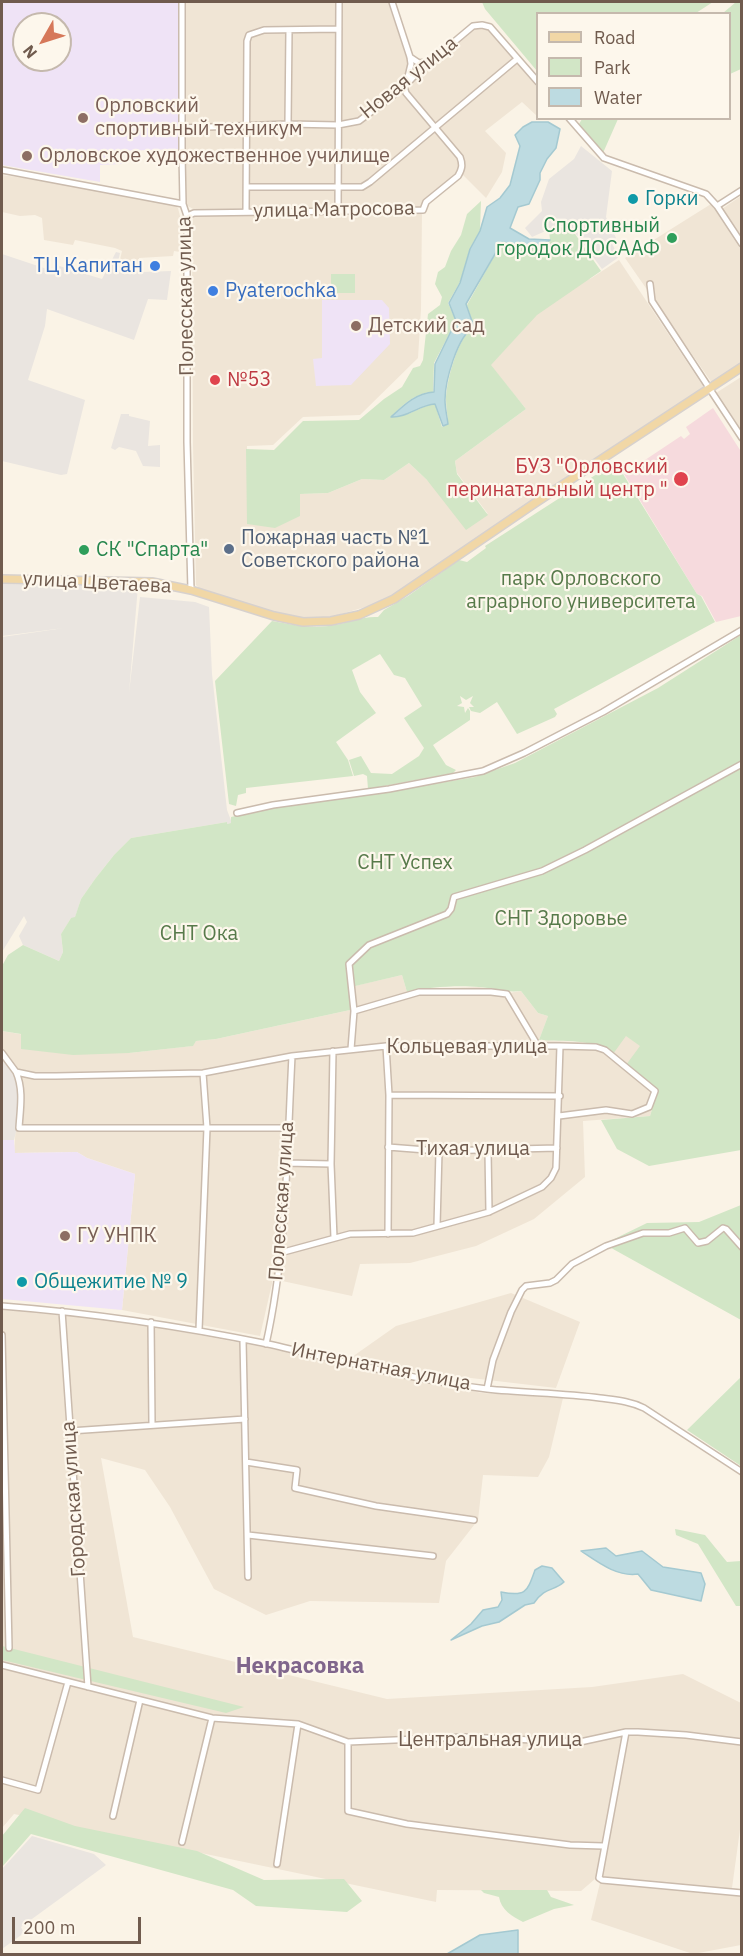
<!DOCTYPE html>
<meta charset="utf-8">
<style>
body{margin:0}
#map{position:relative;width:743px;height:1956px;overflow:hidden;background:#faf3e6;font-family:"IBM Plex Sans",sans-serif}
canvas{display:block}
.frame{position:absolute;inset:0;border:3px solid #705b4e;pointer-events:none}
.legend{position:absolute;left:536px;top:12px;width:195px;height:108px;box-sizing:border-box;background:#fdf7ec;border:2px solid #c5b9ad;margin:0;padding:8px 10px;list-style:none;font-size:18px;color:#705b4e}
.legend li{display:flex;align-items:center;gap:12px;height:30px}
.legend b{width:30px;border:2px solid #c5b9ad}
.north{position:absolute;left:12px;top:12px;width:60px;height:60px;box-sizing:border-box;background:#fdf7ec;border:2px solid #c5b9ad;border-radius:50%;rotate:231deg;font-size:16px;font-weight:700;line-height:24px;text-align:center;color:#705b4e}
.north::after{content:'';display:block;margin:auto;width:21px;height:27px;background:#d67859;clip-path:polygon(50% 0,100% 100%,50% 72%,0 100%)}
.scale{position:absolute;left:12px;top:1917px;width:129px;height:27px;box-sizing:border-box;border:3px solid #705b4e;border-top:0;padding-left:8px;font-size:18px;line-height:21px;white-space:nowrap;color:#705b4e;-webkit-text-stroke:4px #fdf7ec;paint-order:stroke}
</style>
<div id="map">
<canvas width="743" height="1956"></canvas>
<div class="frame"></div>
<ul class="legend">
<li><b style="height:8px;background:#f1d7a6"></b>Road</li>
<li><b style="height:16px;background:#d2e6c6"></b>Park</li>
<li><b style="height:16px;background:#bddbe1"></b>Water</li>
</ul>
<div class="north">N</div>
<div class="scale">200 m</div>
</div>
<script>
const context = document.querySelector('canvas').getContext('2d');
context.lineJoin = 'round';
function paint(path, color) { context.fillStyle = color; context.fill(path, 'evenodd'); }
function stroke(path, color, width, dash) { context.strokeStyle = color; context.lineWidth = width; context.lineCap = dash ? 'butt' : 'round'; context.setLineDash(dash || []); context.stroke(path); }
function drawText(font, color, halo, rows, align = 'center') {
  context.font = font + ' "IBM Plex Sans",sans-serif'; context.lineWidth = 4.5; context.setLineDash([]); context.textBaseline = 'middle'; context.strokeStyle = halo; context.fillStyle = color; for (const [text, x, y, turn = 0] of rows) {
    context.save(); context.translate(x, y); context.rotate((+turn || 0) * Math.PI / 180); context.textAlign = isNaN(turn) ? turn : align; if (halo) context.strokeText(text, 0, 0); context.fillText(text, 0, 0); context.restore();
  }
}
paint(new Path2D(`
 M186,2h150l-1,206 -140,2 -9,-5z
 M342,2h46l19,57v12l-4,11 5,3 65,-57 15,2 49,57v29l-15,-14 -37,29 21,22 -4,19 -16,26 -27,-27 -34,29 -3,7 -81,2z
 M2,175l66,9 107,21 3,3 3,12 -1,32 -6,-1 -1,5 -34,2v11l-20,-5 3,-13 -7,-3 -40,-8 -2,5 -29,-5 -2,-22 -7,-3 -15,1 -18,-4z
 M741,196v43l-19,-30z
 M711,204l30,46v113l-29,20 -87,-125z
 M422,212l-1,97 -3,49 -58,57 -57,2 -30,28 -26,1v78l53,-30 28,-1 34,-14 22,1 25,-17 18,17 61,34 -31,-41 -2,-12 71,-52 -36,-44 38,-41 45,-69 17,24 29,-19 86,129 -116,74 -196,132 -21,10 -41,12 -28,1 -25,-5 -79,-25 -3,-3 -3,-140 -1,-222 1,-5 4,-3z
 M741,377v57l-25,-41z
 M402,975l5,17 12,-3 60,-2 30,6 12,-2 17,22 10,3 -9,24 52,3 14,5 21,-13 15,11 16,46 -7,24 -67,5 2,56 -51,42 -58,27 -66,17 -50,1 -8,32 -79,-17 -13,57 -138,-26 13,-136 -48,-16 -10,-6 -63,1 5,-71 -17,-34v-17l127,22 63,-7 4,-5 20,-2 134,-29v-23z
 M511,1293l69,29 -24,66 -153,-18 -51,-13 44,-31z
 M2,1310l47,2 64,7 155,29 214,45 81,5 -14,59 -11,20 -55,-2 -5,45 -32,41 -7,42 -129,-2 -44,14 -52,-26 -44,-82 -25,-37 -44,-12 32,179 254,62 205,-12 91,-13 58,29 1,112 -10,73 9,1v56l-48,9 -102,-34 9,-37 -5,-4 -14,12 -144,-1 -1,12 -422,-88 -12,14z`), '#f0e5d5');
paint(new Path2D(`
 M581,146l31,25 -6,46 10,21 -5,4 8,15 -17,12 -29,-39 -14,-5 -27,12 -7,-9 17,-17 -1,-9 8,-23 25,-20z
 M116,252l4,1 -3,13 26,6 28,-1 -4,29 -19,-1 -14,41 -87,-31 -2,17 -17,54 57,20 -18,74 -6,1 -59,-14v-207l51,17 3,-6 46,14z
 M121,414h8v2l21,5 -2,25 12,-1v22l-17,-1 -7,-15 -17,-4 -4,3 -4,-2z
 M2,584l136,2 -9,107 11,-96 55,5 14,5 3,67 15,136 5,13 -5,1v-2l-96,16 -17,17 -19,24 -14,20 -6,19h-4l-10,16 2,18 -4,9 -36,-16 -4,-9 8,-14 -3,-6 -22,36v-315l62,-9 -62,8z
 M2,1059l17,23 -1,42 -4,16h-12z
 M32,1836l62,18 12,11 -85,62 3,6 -22,16v-80z`), '#eae5e0');
paint(new Path2D(`
 M2,2h176v147l-56,2v13l-22,1v17l-98,-17zM24,24h36v36h-36z
 M322,300h60l7,8 1,36 -39,41 -35,1 -3,-27 9,-1z
 M2,1140h12l1,13 62,-1 10,6 48,16 -13,136 -120,-11z`), '#efe3f6');
paint(new Path2D(`
 M713,408l29,45 -1,163 -25,6 -14,-26 -5,-2 -73,-120 57,-38 3,3 6,-5 -4,-7z`), '#f6dadd');
paint(new Path2D(`
 M482,2h231l-17,11 -158,1 -1,57 -52,-62z
 M736,2h5v67l-11,5v-60l-7,-1z
 M582,119h36l-15,34 -24,-29z
 M481,201l-1,30 -10,17 -10,34 -12,21 8,18 -22,42 -1,29c-16,0 -31,13 -42,25 16,1 29,-11 44,-13l7,23 6,-3c0,-8 -2,-16 -2,-24 0,-18 12,-64 28,-73l-7,-22 35,-63 33,6 15,-8 -1,-10 7,-4 17,5 28,40 -64,44 -46,50 35,44 -71,52 2,13 31,41 -22,15 -39,-50 -18,-17 -25,17 -22,-1 -34,14 -28,1v22l-25,12 -28,-4 -1,-75 28,1 29,-29 56,-1 25,-21 18,-12 11,-19 7,-2 3,-6 5,-46 12,-9 2,-8 -7,-13 3,-12 7,-5 6,-16 10,-16 6,-21z
 M331,274h24v19h-24z
 M614,463l9,11 74,120 4,2 14,26 -161,87 3,5 -2,3 -38,17 -20,-32 -17,11 -9,-2 -2,-4h5l-4,-4 3,-7 -7,4 -6,-4 2,7 -5,3 7,1 1,6 3,-5 2,3v9l-37,25 13,20 10,5 -3,3 -85,16 -1,-13 -4,-2 -9,2 -5,-16 12,-4 10,17 21,1 27,-18 5,-8 -20,-30 18,-12 -17,-28 -11,-3 -14,-21 -28,16 8,22 16,21 -40,29 12,18 5,16 -107,12v5l-8,2 -2,11 -7,-2 -14,-123 57,-60c21,4 42,8 63,4 15,-3 28,-9 43,-8l6,-7 24,-14 51,-36 8,2 19,-14 -1,-2z
 M741,635v515l-92,16 -32,-17 -16,-29 49,-4 7,-23 -31,-28 14,-19 -14,-10 -13,18c-21,-16 -49,-12 -74,-14l9,-24 -10,-3 -17,-22c-15,2 -27,-3 -42,-4 -21,-2 -52,0 -72,5l-5,-17 -51,12 -1,23 -134,29 -20,2 -3,5 -64,7 -56,2 -52,-6v-15l-19,-3v-65l6,-11 15,-10 36,16 4,-9 -2,-18 10,-16 4,-1 6,-18 14,-20 19,-24 17,-17 96,-16v2l4,-1v-6l47,-11 121,-16 76,-13 40,-14 143,-75z
 M741,1205v115l-137,-76 43,-21 52,-1z
 M741,1377v89l-54,-36z
 M675,1529l30,6 22,27 14,-1v45h-5l-38,-62 -22,-9z
 M2,1646l242,61 -18,6 -224,-53z
 M25,1808l50,18 122,25 67,29 80,-1 18,22 -15,11 -91,-6 -23,-16 -202,-56 -29,33v-31z
 M481,1890h66l4,7 23,8 -20,4 -31,13c-11,-6 -22,-12 -24,-25l-15,-4z`), '#d2e6c6');
const water = new Path2D(`
 M532,122h16l12,7 -4,19 -9,11 -7,14v7l-11,24 -11,3 -8,21 19,11 21,1 -15,8 -33,-6 -36,62 8,23c-17,9 -29,55 -29,73 0,8 2,16 3,24l-5,2 -8,-22c-16,1 -28,14 -44,13 13,-12 25,-24 43,-25l1,-28 21,-43 -7,-18 11,-20 10,-34 10,-18 7,-24 13,-9 10,-13 10,-39 -5,-11 8,-8z
 M606,1548l10,8 26,-5 21,16 38,6 4,11 -4,17 -50,-11 -13,-16c-21,3 -39,-11 -57,-23z
 M542,1566l10,2 12,14c-11,10 -18,4 -30,21l-9,2 -26,17 -17,4 -31,14 20,-16 12,-14 15,-3 4,-7 -1,-8c25,5 26,0 34,-22z
 M518,1930v24h-71l33,-19z`);
paint(water, '#bddbe1');
stroke(water, '#a4c9d1', 1.5);
const minor = new Path2D(`
 M182,2v152l1,50 4,12v226l4,148
 M392,2l18,55 1,7 -4,17
 M410,57l9,6 8,-1
 M569,118l35,40 102,36 11,12 25,38
 M288,124l1,-94
 M182,128l106,-4 50,1 21,-4 45,-34 13,-14 56,-47 9,-1 8,2 48,55
 M2,170l181,34
 M247,187h115l8,-5 147,-123
 M717,206l25,-16
 M246,212l1,-171 2,-6 15,-5 75,-1
 M338,212l1,-210
 M187,216l7,-3 229,-3 3,-8 32,-26c4,-7 5,-11 2,-19l-54,-64 -2,-6
 M650,284l2,17 90,137
 M237,813l36,-8 116,-16 94,-18 41,-18 79,-41 139,-82
 M354,1011l65,-19h72l16,2 31,52
 M386,1046l3,49 -1,139
 M351,1049l3,-38 -5,-47 20,-19 78,-31 4,-5 3,-12 88,-26 43,-21 157,-86
 M333,1051l-2,113 3,74
 M2,1053l14,19 19,4h21l147,-3 89,-17 94,-10h174l-4,122 -5,10 -9,9 -53,25 -76,21 -63,1 -70,19
 M16,1072c8,18 4,38 3,56h269
 M389,1095l171,1
 M559,1116l47,-6 26,4 17,-7 6,-16 -50,-41 -9,-3 -36,-1
 M388,1147l51,4 118,-3
 M488,1151l1,61
 M286,1163l45,1
 M437,1226l2,-75
 M2,1306c89,7 178,20 266,38 72,16 145,36 219,45 37,4 75,4 113,9 15,2 30,3 44,10l98,64
 M62,1311l26,376
 M151,1322l1,102
 M199,1330l8,-202 -4,-55
 M2,1335l7,313
 M243,1340l5,237
 M266,1344c21,-94 21,-192 26,-288
 M487,1389l6,-29 18,-48 11,-22 4,-4 24,-3 6,-3 16,-16 34,-18 37,-13h26l16,-5 13,15 9,-2 16,-13 3,1 16,18
 M70,1431l175,-12
 M246,1462l51,8 -2,18 81,18 98,14
 M248,1535l185,21
 M2,1665l210,53 86,6 50,18 116,-5 116,5 46,-10h12l48,3 56,7
 M626,1732l-27,146 3,2 140,13
 M348,1742v69l59,13 163,21 33,1
 M2,1780l36,10 30,-108
 M113,1816l27,-116
 M182,1842l30,-124
 M277,1864l21,-140`);
const major = new Path2D(`
 M2,579l150,3 39,8 83,26 29,6 28,-1 28,-6 35,-16 141,-96 207,-136`);
stroke(minor, '#cabbad', 8);
stroke(major, '#d7d1cd', 10);
stroke(minor, '#fff', 5);
stroke(major, '#f1d7a6', 7);
for (const [x, y, r, color] of [
 [83,118,6,"#8d6e63"],
 [27,156,6,"#8d6e63"],
 [633,199,6,"#0f9aa8"],
 [672,238,6,"#2e9e5b"],
 [155,266,6,"#3f7fe0"],
 [213,291,6,"#3f7fe0"],
 [356,326,6,"#8d6e63"],
 [215,380,6,"#e0444e"],
 [681,479,8,"#e0444e"],
 [229,549,6,"#5c6f8a"],
 [84,550,6,"#2e9e5b"],
 [65,1236,6,"#8d6e63"],
 [22,1282,6,"#0f9aa8"]
]) { const dot = new Path2D(); dot.arc(x, y, r, 0, 2 * Math.PI); context.fillStyle = color; context.fill(dot); stroke(dot, '#fdf7ec', 2); }
drawText('20px', '#705b4e', '#fdf7ec', [
 ["Новая улица",409,78,-39],
 ["улица Матросова",334,210,-1],
 ["Полесская улица",186,296,-91],
 ["улица Цветаева",97,583,3],
 ["Кольцевая улица",467,1047],
 ["Тихая улица",473,1149],
 ["Полесская улица",282,1201,-86],
 ["Интернатная улица",381,1367,11],
 ["Городская улица",74,1499,-94],
 ["Центральная улица",490,1740]
]);
drawText('20px', '#785e54', '#fdf7ec', [
 ["Орловский",95,106],
 ["спортивный техникум",95,129],
 ["Орловское художественное училище",39,156],
 ["Детский сад",368,326],
 ["ГУ УНПК",77,1236]
], 'left');
drawText('20px', '#0d838f', '#fdf7ec', [
 ["Горки",645,199],
 ["Общежитие № 9",34,1282]
], 'left');
drawText('20px', '#27864d', '#fdf7ec', [
 ["Спортивный",660,226],
 ["городок ДОСААФ",660,249],
 ["СК \"Спарта\"",96,550,"left"]
], 'right');
drawText('20px', '#366cbe', '#fdf7ec', [
 ["ТЦ Капитан",143,266],
 ["Pyaterochka",225,291,"left"]
], 'right');
drawText('20px', '#be3a42', '#fdf7ec', [
 ["№53",227,380],
 ["БУЗ \"Орловский",668,467,"right"],
 ["перинатальный центр \"",668,490,"right"]
], 'left');
drawText('20px', '#4e5e75', '#fdf7ec', [
 ["Пожарная часть №1",241,538],
 ["Советского района",241,561]
], 'left');
drawText('20px', '#577a4a', '#fdf7ec', [
 ["парк Орловского",581,579],
 ["аграрного университета",581,602],
 ["СНТ Успех",405,863],
 ["СНТ Здоровье",561,919],
 ["СНТ Ока",199,934]
]);
drawText('bold 22px', '#80668c', '#fdf7ec', [
 ["Некрасовка",300,1667]
]);
</script>
